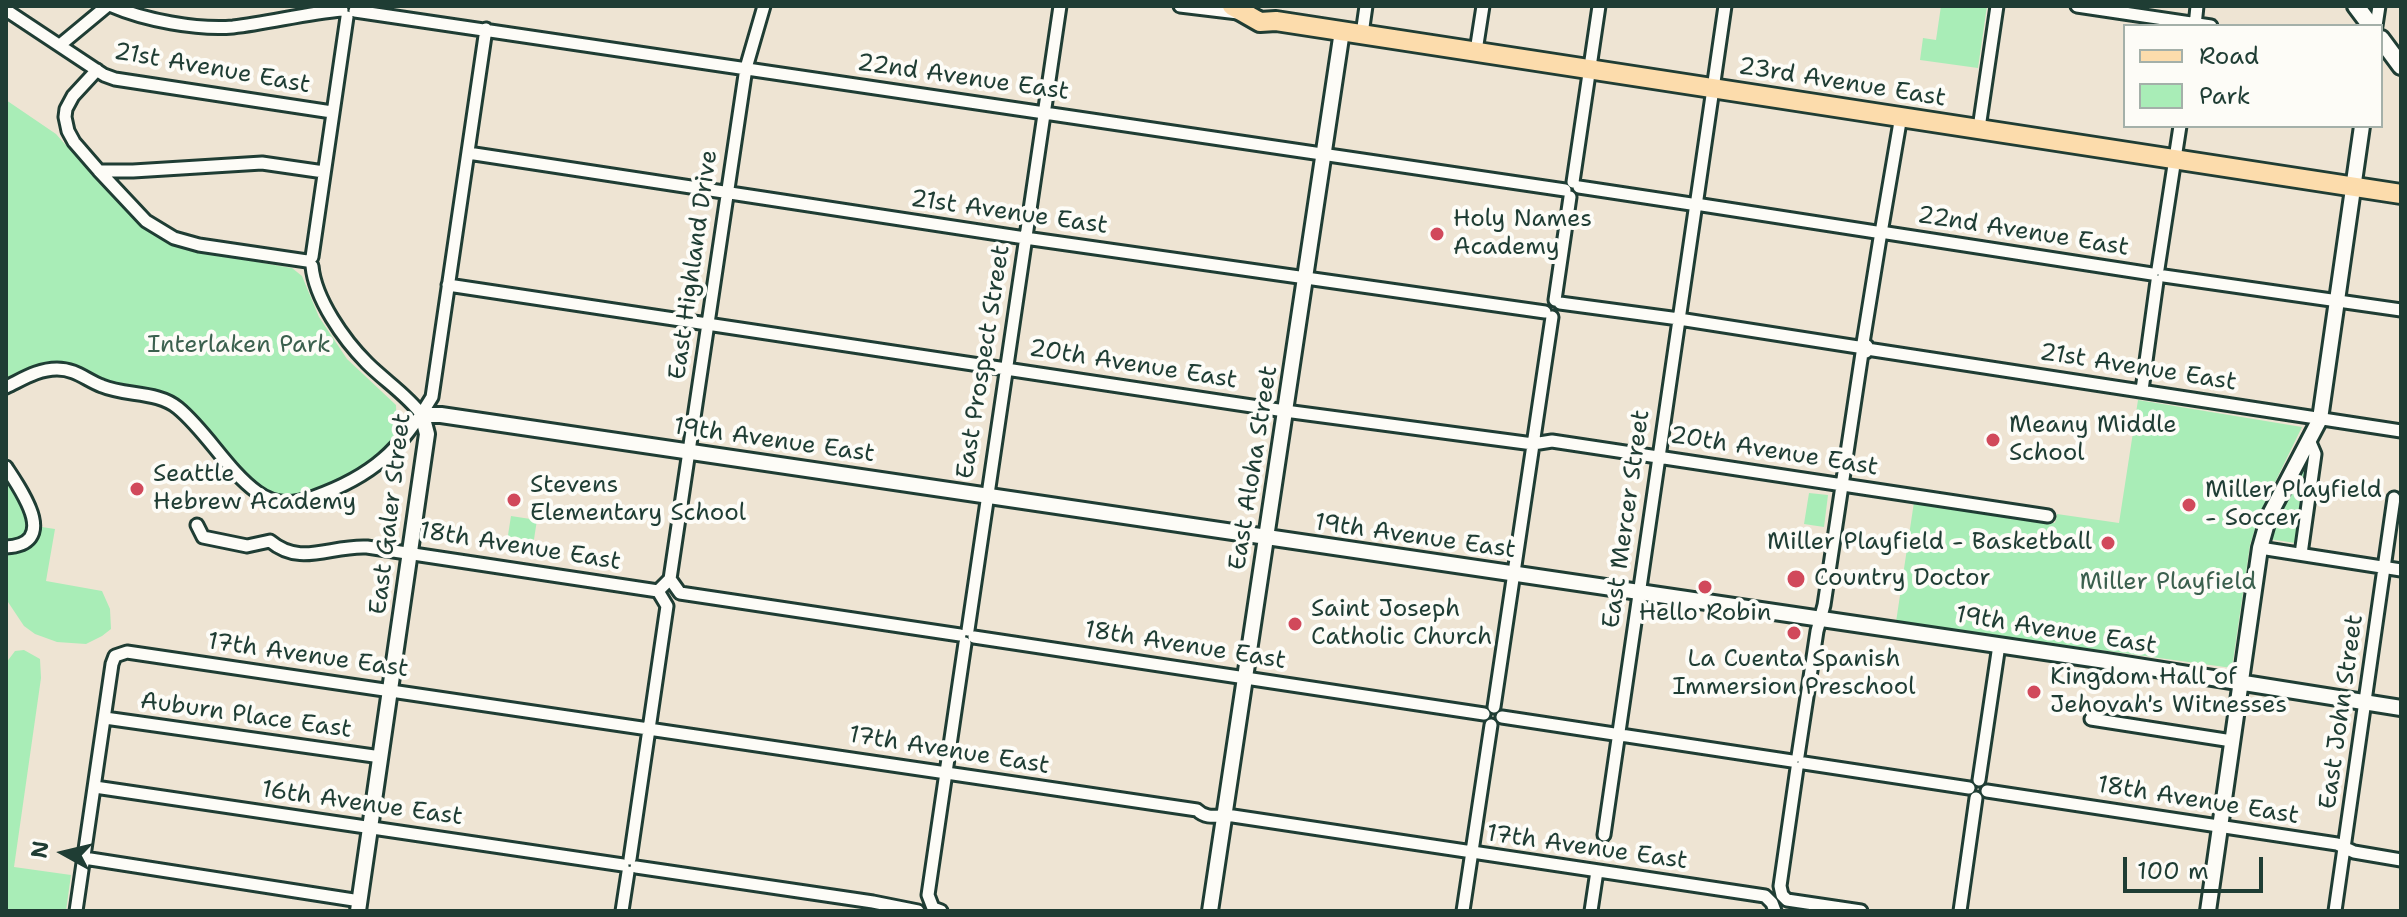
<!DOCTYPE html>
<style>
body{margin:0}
#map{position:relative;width:2407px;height:917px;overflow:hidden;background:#eee4d3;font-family:"Shantell Sans",sans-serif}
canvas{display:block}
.frame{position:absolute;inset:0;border:8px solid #1f3d34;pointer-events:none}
.legend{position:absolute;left:2123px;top:24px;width:260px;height:104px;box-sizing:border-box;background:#fdfcf7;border:2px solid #a4b0a9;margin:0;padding:10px 14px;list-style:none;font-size:24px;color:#1f3d34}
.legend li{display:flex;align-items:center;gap:16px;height:40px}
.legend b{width:40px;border:2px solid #a4b0a9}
.north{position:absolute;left:24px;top:813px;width:80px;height:80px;-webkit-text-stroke:6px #fdfcf7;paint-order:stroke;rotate:278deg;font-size:22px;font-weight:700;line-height:32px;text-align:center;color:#1f3d34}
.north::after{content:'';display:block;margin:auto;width:28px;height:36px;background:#1f3d34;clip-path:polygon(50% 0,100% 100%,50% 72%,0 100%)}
.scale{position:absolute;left:2123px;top:857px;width:140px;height:36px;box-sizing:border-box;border:4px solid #1f3d34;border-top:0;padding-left:10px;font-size:24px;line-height:28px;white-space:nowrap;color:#1f3d34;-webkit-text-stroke:6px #fdfcf7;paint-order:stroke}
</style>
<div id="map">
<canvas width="2407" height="917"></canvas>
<div class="frame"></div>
<ul class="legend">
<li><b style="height:10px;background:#fcdcac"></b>Road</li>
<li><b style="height:22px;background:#a9edb7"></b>Park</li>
</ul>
<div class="north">N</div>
<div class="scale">100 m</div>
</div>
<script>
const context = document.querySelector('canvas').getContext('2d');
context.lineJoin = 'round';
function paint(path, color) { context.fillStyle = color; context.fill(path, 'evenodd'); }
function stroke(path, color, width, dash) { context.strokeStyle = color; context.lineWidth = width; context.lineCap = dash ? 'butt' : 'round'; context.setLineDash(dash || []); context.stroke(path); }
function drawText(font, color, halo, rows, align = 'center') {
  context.font = font + ' "Shantell Sans",sans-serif'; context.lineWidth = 8; context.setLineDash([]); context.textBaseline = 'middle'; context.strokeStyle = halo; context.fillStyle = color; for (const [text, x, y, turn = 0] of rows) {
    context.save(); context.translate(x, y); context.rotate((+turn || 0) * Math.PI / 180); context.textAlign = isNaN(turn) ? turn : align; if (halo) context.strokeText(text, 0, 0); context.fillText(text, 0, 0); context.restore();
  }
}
paint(new Path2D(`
 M1941,6h46l-9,62 -58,-8 3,-22 13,2z
 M6,100l50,34 45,51 28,23 17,21 22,15 19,6 105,18 10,8 17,41 28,42 49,46 1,26 -23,37 -75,34 -35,-5 -86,-89 -119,-39 -53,18z
 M2138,400l164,27 -42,86 -10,32 -18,123 -336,-46 18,-120 141,21 2,-9 62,9z
 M2307,461l-12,82 -26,-4z
 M6,467l29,59 20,3 -9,52 56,10 8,18 1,20 -9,7 -16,8 -29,-2 -22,-8 -11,-8 -18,-27z
 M1809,493l19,2 -4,32 -20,-3z
 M511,516l26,4 -5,32 -26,-4z
 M24,650l16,9 1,19 -27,189 57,8 -5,36h-60v-248l9,-12z`), '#a9edb7');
const minor = new Path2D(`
 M112,6c32,14 85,24 121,21 36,-4 73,-14 109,-17
 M1180,6l58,7
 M2077,6l134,20
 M6,10l98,65 11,4 217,33
 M355,11l1210,179
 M2195,26l2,-20
 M2376,26l3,-20
 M1362,34l4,-28
 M60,45l47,-39
 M1476,51l7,-45
 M97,70l-24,26 -7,13 -1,8 3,14 6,11 26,30 46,49 28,17 25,7 108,16
 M1979,128l18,-122
 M468,153l557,85 520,74
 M99,171h34l129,-8 62,9
 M1573,182l26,-176
 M1579,187l112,17
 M1697,199l28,-193
 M1702,205l174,27
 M1882,227l19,-111
 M1887,233l265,41
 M312,257l35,-240
 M312,266c3,33 32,74 55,97 18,18 39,31 55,52
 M2158,269l22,-143
 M2164,276l237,34
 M448,285l837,126 248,33 19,-3 496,75
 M1555,300l15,-103
 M1560,303l119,16 179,28
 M1867,349l534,82
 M1866,352l1,-6 -4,-3 17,-105
 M6,387c17,-8 32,-18 51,-18 19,0 29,11 45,17 23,10 56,5 76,22 29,24 49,62 79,84 19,14 37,12 57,5 59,-21 86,-47 118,-100l54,-368
 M2142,390l15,-109
 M6,467c15,23 54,77 0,80
 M197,525l6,12 44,9 23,-5c31,26 60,4 97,6l291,44
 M2260,548l141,22
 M2301,554l14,-100 -6,-14
 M670,579l10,14 280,42
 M658,591l12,-12 76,-511 18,-62
 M968,630l92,-624
 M974,637l510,77
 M1494,707l58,-390
 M1502,717l290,44
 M105,718l276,39
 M2091,719l141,22
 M1798,756l19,-125 7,-26 38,-252
 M1804,763l165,25
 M1797,768l-17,118 2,9 5,5 74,11
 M1979,780l20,-135
 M95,787l528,78
 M1987,791l350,53 17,8 47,8
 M1604,835l91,-625
 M84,858l276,43
 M630,859l37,-253 -9,-15
 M636,867l237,35 45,9
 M76,911l36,-247 3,-8 12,-4 1070,158c11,11 23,4 36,6l532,80 7,7 3,8
 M622,911l6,-39
 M941,911l-8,-3 -5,-13 37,-252
 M1463,911l28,-186
 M1591,911l6,-40
 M1960,911l16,-113
 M2335,911l59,-413`);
const tertiary = new Path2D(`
 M358,911l69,-477 -5,-19h19l1665,246 295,47
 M1210,911l132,-880
 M2208,911l52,-363 9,-32 51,-97 42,-293`);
const secondary = new Path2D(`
 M2356,6l15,20
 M2381,39l20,27`);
const primary = new Path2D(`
 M1232,6l28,16 16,-1 1125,173`);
stroke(minor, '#1f3d34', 17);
stroke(tertiary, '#1f3d34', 20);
stroke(secondary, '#1f3d34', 22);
stroke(primary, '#1f3d34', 24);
stroke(minor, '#fdfcf7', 11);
stroke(tertiary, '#fdfcf7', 14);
stroke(secondary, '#fdfcf7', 16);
stroke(primary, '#fcdcac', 18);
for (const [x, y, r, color] of [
 [1437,234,8,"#d1495b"],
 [1993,440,8,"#d1495b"],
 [137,489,8,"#d1495b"],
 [514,500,8,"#d1495b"],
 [2189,505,8,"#d1495b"],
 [2108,543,8,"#d1495b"],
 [1796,579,10,"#d1495b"],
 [1705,587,8,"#d1495b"],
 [1295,624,8,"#d1495b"],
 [1794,633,8,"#d1495b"],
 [2034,692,8,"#d1495b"]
]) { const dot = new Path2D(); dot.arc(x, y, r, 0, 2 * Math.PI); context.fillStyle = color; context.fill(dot); stroke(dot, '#fdfcf7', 3); }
drawText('24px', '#1f3d34', '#fdfcf7', [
 ["21st Avenue East",212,69,10],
 ["22nd Avenue East",963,78,8],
 ["23rd Avenue East",1842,83,9],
 ["21st Avenue East",1009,213,8],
 ["22nd Avenue East",2023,232,9],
 ["East Highland Drive",694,265,-82],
 ["East Prospect Street",984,362,-81],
 ["20th Avenue East",1133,365,9],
 ["21st Avenue East",2138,368,9],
 ["19th Avenue East",774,441,8],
 ["20th Avenue East",1774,452,9],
 ["East Aloha Street",1254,468,-81],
 ["East Galer Street",391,514,-83],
 ["East Mercer Street",1627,519,-82],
 ["19th Avenue East",1415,537,8],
 ["18th Avenue East",520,547,9],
 ["19th Avenue East",2056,631,9],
 ["18th Avenue East",1185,646,9],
 ["17th Avenue East",308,656,8],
 ["East John Street",2342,712,-82],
 ["Auburn Place East",246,716,8],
 ["17th Avenue East",949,751,9],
 ["18th Avenue East",2198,801,9],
 ["16th Avenue East",362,804,8],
 ["17th Avenue East",1587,848,8]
]);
drawText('24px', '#1f3d34', '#fdfcf7', [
 ["Holy Names",1453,220],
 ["Academy",1453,248],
 ["Meany Middle",2009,426],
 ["School",2009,454],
 ["Seattle",153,475],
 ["Hebrew Academy",153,503],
 ["Stevens",530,486],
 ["Elementary School",530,514],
 ["Miller Playfield",2205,491],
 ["- Soccer",2205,519],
 ["Miller Playfield - Basketball",2092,543,"right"],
 ["Country Doctor",1814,579],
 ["Saint Joseph",1311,610],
 ["Catholic Church",1311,638],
 ["Hello Robin",1705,614,"center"],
 ["La Cuenta Spanish",1794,660,"center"],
 ["Immersion Preschool",1794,688,"center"],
 ["Kingdom Hall of",2050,678],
 ["Jehovah's Witnesses",2050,706]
], 'left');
drawText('24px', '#3b604e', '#fdfcf7', [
 ["Interlaken Park",239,346],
 ["Miller Playfield",2168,583]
]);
</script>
